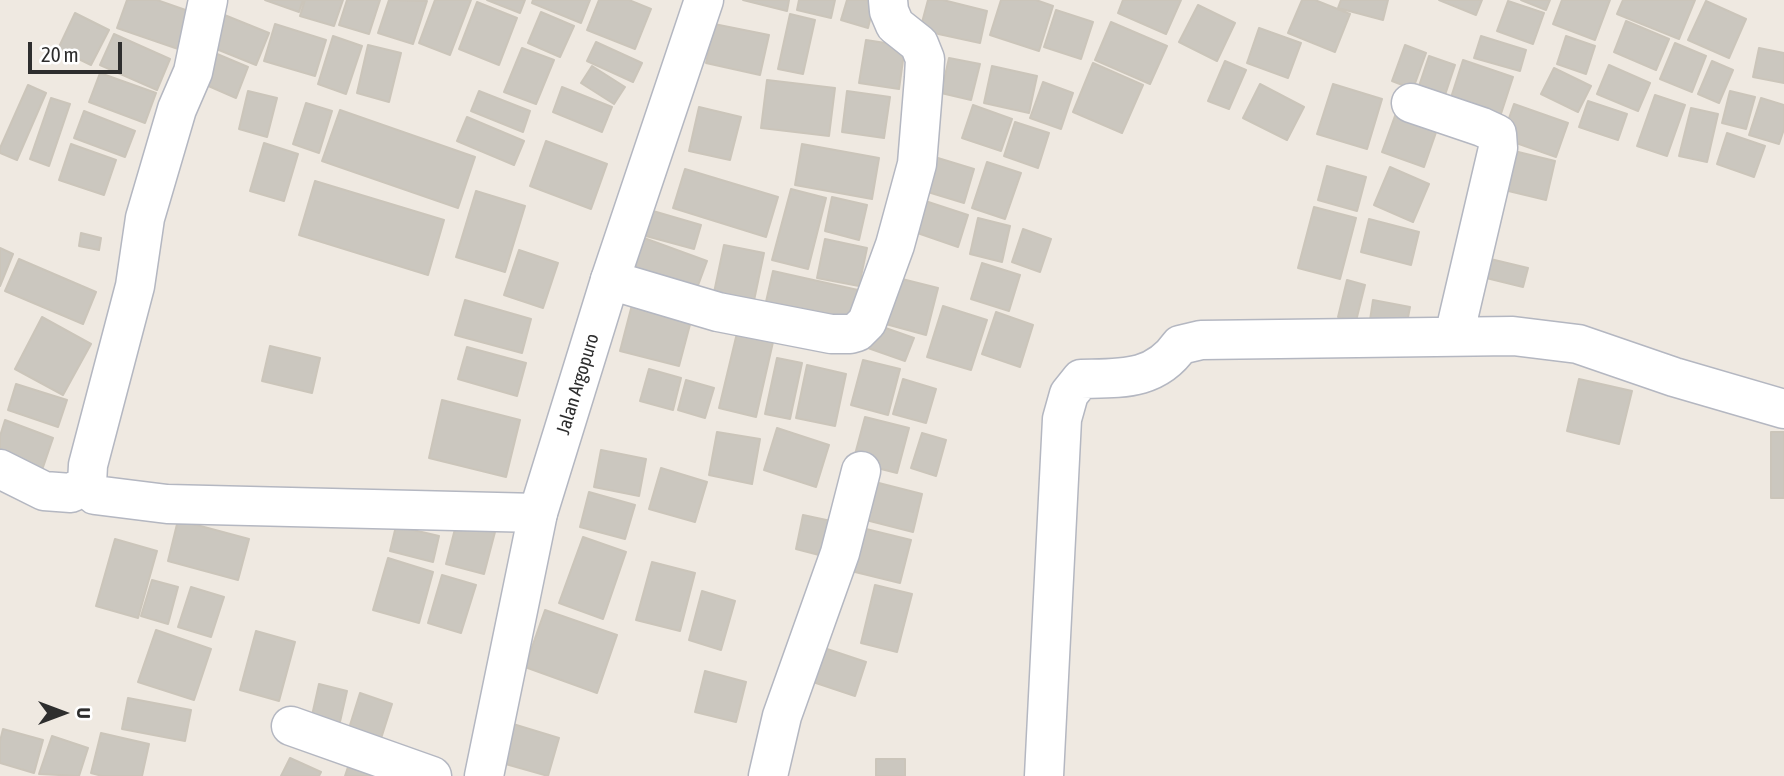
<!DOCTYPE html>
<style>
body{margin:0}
#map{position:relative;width:1784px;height:776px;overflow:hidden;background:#efe9e1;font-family:"Asap Condensed",sans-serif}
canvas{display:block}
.north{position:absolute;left:28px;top:678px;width:70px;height:70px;-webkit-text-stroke:5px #fff;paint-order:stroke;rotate:90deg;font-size:19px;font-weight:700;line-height:28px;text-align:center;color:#2e2e2e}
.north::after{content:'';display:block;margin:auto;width:24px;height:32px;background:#2e2e2e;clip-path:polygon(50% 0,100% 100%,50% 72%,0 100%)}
.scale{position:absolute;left:28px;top:42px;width:94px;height:32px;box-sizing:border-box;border:4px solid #2e2e2e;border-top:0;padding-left:9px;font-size:21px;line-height:24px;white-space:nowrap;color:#2e2e2e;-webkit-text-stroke:5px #fff;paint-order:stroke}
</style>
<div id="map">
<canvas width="1784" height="776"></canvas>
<div class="north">U</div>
<div class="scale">20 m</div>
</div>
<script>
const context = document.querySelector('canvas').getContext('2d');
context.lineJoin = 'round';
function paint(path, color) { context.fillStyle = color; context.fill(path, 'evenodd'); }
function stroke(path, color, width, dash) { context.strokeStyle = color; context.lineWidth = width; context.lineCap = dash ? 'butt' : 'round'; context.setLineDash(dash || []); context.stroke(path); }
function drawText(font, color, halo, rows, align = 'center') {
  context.font = font + ' "Asap Condensed",sans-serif'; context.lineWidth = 7; context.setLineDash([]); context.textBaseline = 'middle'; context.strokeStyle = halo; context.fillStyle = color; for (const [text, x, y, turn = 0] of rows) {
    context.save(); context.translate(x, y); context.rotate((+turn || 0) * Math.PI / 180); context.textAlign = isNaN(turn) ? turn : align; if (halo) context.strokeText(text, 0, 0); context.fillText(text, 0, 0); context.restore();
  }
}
const building = new Path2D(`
 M127,0h30l40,14 -13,37 -67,-23z
 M265,0h38l-4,12z
 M305,0h38l-9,26 -34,-10z
 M347,0h33l-11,34 -30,-9z
 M389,0l38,1 -14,43 -35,-11z
 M435,0h36l-21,55 -31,-12z
 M487,0h38l-5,13z
 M533,0h57l-9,23 -49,-20z
 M599,0h30l22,9 -16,40 -48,-19z
 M743,0h46l-2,11z
 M799,0h36l-4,18 -34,-8z
 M847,0h28l-7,28 -27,-8z
 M928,0h15l44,11 -7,32 -60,-13z
 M1001,0h35l17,6 -14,45 -49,-16z
 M1123,0h58l-15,34 -48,-21z
 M1302,0h13l35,14 -15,38 -47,-19z
 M1341,0h47l-5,20 -45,-12z
 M1439,0h43l-6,15z
 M1521,0h29l-4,10z
 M1562,0h48l-15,40 -42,-16z
 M1623,0h72l-16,39 -62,-25z
 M1508,1l36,12 -11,31 -36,-13z
 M1706,1l40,18 -17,39 -41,-18z
 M477,2l40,16 -18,47 -40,-16z
 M1198,5l37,18 -18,38 -38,-19z
 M1056,10l37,12 -12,37 -37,-12z
 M541,12l33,14 -14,31 -32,-14z
 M75,13l34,17 -18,35 -33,-16z
 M222,14l47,19 -13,32 -47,-19z
 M790,14l25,6 -12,54 -25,-5z
 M1626,21l43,18 -13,31 -42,-18z
 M1111,22l56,24 -17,38 -55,-24z
 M275,24l51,16 -11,36 -51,-15z
 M714,24l55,11 -9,40 -54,-12z
 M1259,28l42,15 -13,35 -41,-15z
 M114,34l56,25 -13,31 -57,-25z
 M333,36l29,10 -16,48 -28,-10z
 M1481,36l45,14 -6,21 -46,-13z
 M1566,36l29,10 -9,28 -29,-10z
 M866,40l39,6 -6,43 -40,-6z
 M596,42l46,21 -9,19 -46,-21z
 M1675,43l31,13 -14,36 -32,-13z
 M368,45l33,8 -12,49 -32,-9z
 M1405,45l21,8 -13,36 -21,-8z
 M522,48l32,12 -18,44 -32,-12z
 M1759,48l25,5v30l-31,-6z
 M210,51l38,16 -12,31 -39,-17z
 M1429,56l26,9 -14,42 -26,-9z
 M949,58l31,6 -9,36 -30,-7z
 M1463,60l50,17 -15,46 -50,-16z
 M1225,61l21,9 -17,39 -21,-8z
 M1712,61l21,9 -14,33 -21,-9z
 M1093,63l50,22 -21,48 -49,-21z
 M1609,65l41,18 -12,28 -41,-17z
 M592,66l33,21 -11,17 -33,-21z
 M992,66l45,10 -8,37 -45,-10z
 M1554,68l37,18 -13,26 -37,-18z
 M100,73l56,20 -11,30 -56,-21z
 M767,80l68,8 -6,48 -68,-8z
 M1043,82l30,11 -12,36 -31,-11z
 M1260,84l44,23 -17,33 -44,-22z
 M1333,84l49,15 -15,50 -50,-15z
 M28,85l18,8 -29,67 -17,-7v-5z
 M562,87l50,20 -10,25 -49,-20z
 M248,91l29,7 -10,39 -28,-8z
 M479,91l51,20 -7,21 -52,-21z
 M847,91l43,6 -6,41 -42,-6z
 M1730,91l25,6 -9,32 -24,-6z
 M1655,95l30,10 -18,51 -30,-10z
 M51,98l19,6 -21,62 -19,-7z
 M1761,98l23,7v24l-5,15 -30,-9z
 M1588,101l39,13 -9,26 -39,-13z
 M1400,102l41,16 -17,49 -42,-15z
 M306,103l26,8 -13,42 -26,-9z
 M1514,104l54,19 -12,34 -54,-19z
 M973,105l39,14 -11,32 -39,-13z
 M699,107l42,10 -11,43 -41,-9z
 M1691,108l27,6 -11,48 -28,-6z
 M340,110l135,47 -17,51 -136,-47z
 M84,111l51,20 -10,26 -51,-19z
 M467,117l57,24 -10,24 -57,-24z
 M1015,122l34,11 -11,35 -34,-12z
 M1727,133l38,13 -11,31 -37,-13z
 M546,141l61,23 -16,45 -61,-23z
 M264,143l34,11 -14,47 -34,-10z
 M71,144l45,16 -12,35 -45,-15z
 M802,144l77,14 -7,41 -77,-14z
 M1506,149l49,12 -9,39 -50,-12z
 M928,155l46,14 -10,34 -46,-14z
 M987,162l34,11 -16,46 -33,-11z
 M1327,166l39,11 -9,34 -39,-11z
 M1390,167l39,17 -16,38 -39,-17z
 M685,169l93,28 -12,40 -93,-29z
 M315,181l129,39 -16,55 -129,-40z
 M791,189l35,9 -18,71 -36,-9z
 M476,191l49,15 -20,66 -49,-15z
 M832,197l35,8 -8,35 -34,-9z
 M913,197l55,18 -10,32 -55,-19z
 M1314,207l42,11 -16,61 -42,-11z
 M653,211l48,14 -7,24 -48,-13z
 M978,218l32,8 -8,36 -32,-8z
 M1369,219l50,13 -8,33 -50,-13z
 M1023,229l28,10 -11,33 -28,-10z
 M81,233l20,5 -2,12 -20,-4z
 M644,238l63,23 -14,38 -63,-24z
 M825,239l42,9 -8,38 -42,-8z
 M724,245l40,8 -12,57 -40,-8z
 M0,248l13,6 -13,32z
 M519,250l39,13 -15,45 -39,-13z
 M1482,257l46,11 -5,19 -45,-11z
 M19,259l77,33 -13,32 -78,-33z
 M982,263l38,12 -11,36 -38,-12z
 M773,271l85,19 -10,44 -85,-19z
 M894,277l44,11 -12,47 -44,-12z
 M1347,280l18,5 -9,36 -18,-4z
 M465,300l66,19 -9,34 -67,-18z
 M1373,300l37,7 -5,26 -36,-6z
 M633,301l59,16 -13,49 -59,-15z
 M943,306l44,14 -16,50 -44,-13z
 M996,312l37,13 -13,42 -38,-13z
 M42,317l49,27 -28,51 -48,-26z
 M877,325l37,13 -9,23 -37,-13z
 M737,333l36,9 -17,75 -37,-9z
 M270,346l50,12 -8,35 -50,-12z
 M467,347l59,16 -9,33 -59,-17z
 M777,358l25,5 -12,56 -25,-5z
 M863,360l37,9 -12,46 -37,-10z
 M807,365l39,9 -11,52 -39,-8z
 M649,369l32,9 -8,32 -33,-9z
 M903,379l33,10 -10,34 -33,-9z
 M1579,379l53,12 -13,53 -52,-13z
 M686,380l28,8 -9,30 -27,-8z
 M16,384l51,16 -9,27 -50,-17z
 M442,400l78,20 -14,57 -77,-19z
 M865,417l44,11 -12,45 -44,-11z
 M5,420l48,18 -13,38 -40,-15v-25z
 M777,428l52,17 -13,42 -52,-17z
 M717,432l43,7 -8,45 -43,-9z
 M1771,432h13v66h-13z
 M922,433l24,7 -10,36 -25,-8z
 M601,450l45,9 -7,37 -45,-9z
 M661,468l46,14 -12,40 -46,-13z
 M867,480l55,14 -9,38 -55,-14z
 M589,492l46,13 -10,34 -45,-12z
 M803,515l28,6 -8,35 -27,-7z
 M178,520l71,19 -11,41 -70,-19z
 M457,521l38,11 -11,42 -38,-10z
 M396,526l43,10 -6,26 -43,-11z
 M862,528l49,12 -11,43 -49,-12z
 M583,537l43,15 -23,67 -44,-16z
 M115,539l42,12 -19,67 -42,-12z
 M388,558l45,14 -14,51 -46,-13z
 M652,562l43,11 -15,58 -44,-11z
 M442,575l34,10 -15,48 -33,-10z
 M152,580l26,7 -10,37 -27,-8z
 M875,585l37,9 -15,58 -36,-9z
 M191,587l33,10 -13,40 -33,-10z
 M702,591l33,10 -14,49 -32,-10z
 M545,610l72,25 -20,58 -72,-26z
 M156,630l55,19 -17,51 -56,-18z
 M256,631l39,11 -16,59 -39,-11z
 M818,646l48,16 -11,34 -48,-16z
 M705,671l41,11 -10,40 -41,-10z
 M319,684l28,7 -10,44 -28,-6z
 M360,693l32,11 -14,44 -32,-10z
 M128,698l63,12 -6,31 -63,-12z
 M513,724l46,14 -11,38 -46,-13z
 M3,729l40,11 -9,33 -34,-10v-22z
 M101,733l48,11 -7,32h-40l-11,-3z
 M52,736l36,12 -9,28 -40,-2z
 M290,758l31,14 -2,4h-38z
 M876,759h29v17h-29z
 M349,764l31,12h-35z`);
paint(building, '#cbc7bf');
stroke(building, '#cbc5ba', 2);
const minor = new Path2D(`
 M208,0l-15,72 -16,37 -32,109 -10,68 -47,179 -1,19 8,11 72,9 371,9
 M1411,103l71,24 15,7 1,14 -44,188
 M610,280l108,32 113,22h19l7,-2 10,-10 28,-77 22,-81 7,-86 1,-19 -6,-15 -24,-19 -6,-14 -1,-11
 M0,469l44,22 27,2 16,-9
 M291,726l141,50
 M768,776l14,-60 58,-163 21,-82
 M1044,776l18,-357 7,-25 12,-15c40,-1 74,2 99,-34l21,-5 312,-4 65,8 96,33 110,32`);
const tertiary = new Path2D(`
 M484,776l54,-263 72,-233 94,-280`);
stroke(minor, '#b4b7c1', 41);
stroke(tertiary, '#b4b7c1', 41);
stroke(minor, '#fff', 38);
stroke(tertiary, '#fff', 38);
drawText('19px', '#2e2e2e', '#fff', [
 ["Jalan Argopuro",578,384,-73]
]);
</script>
